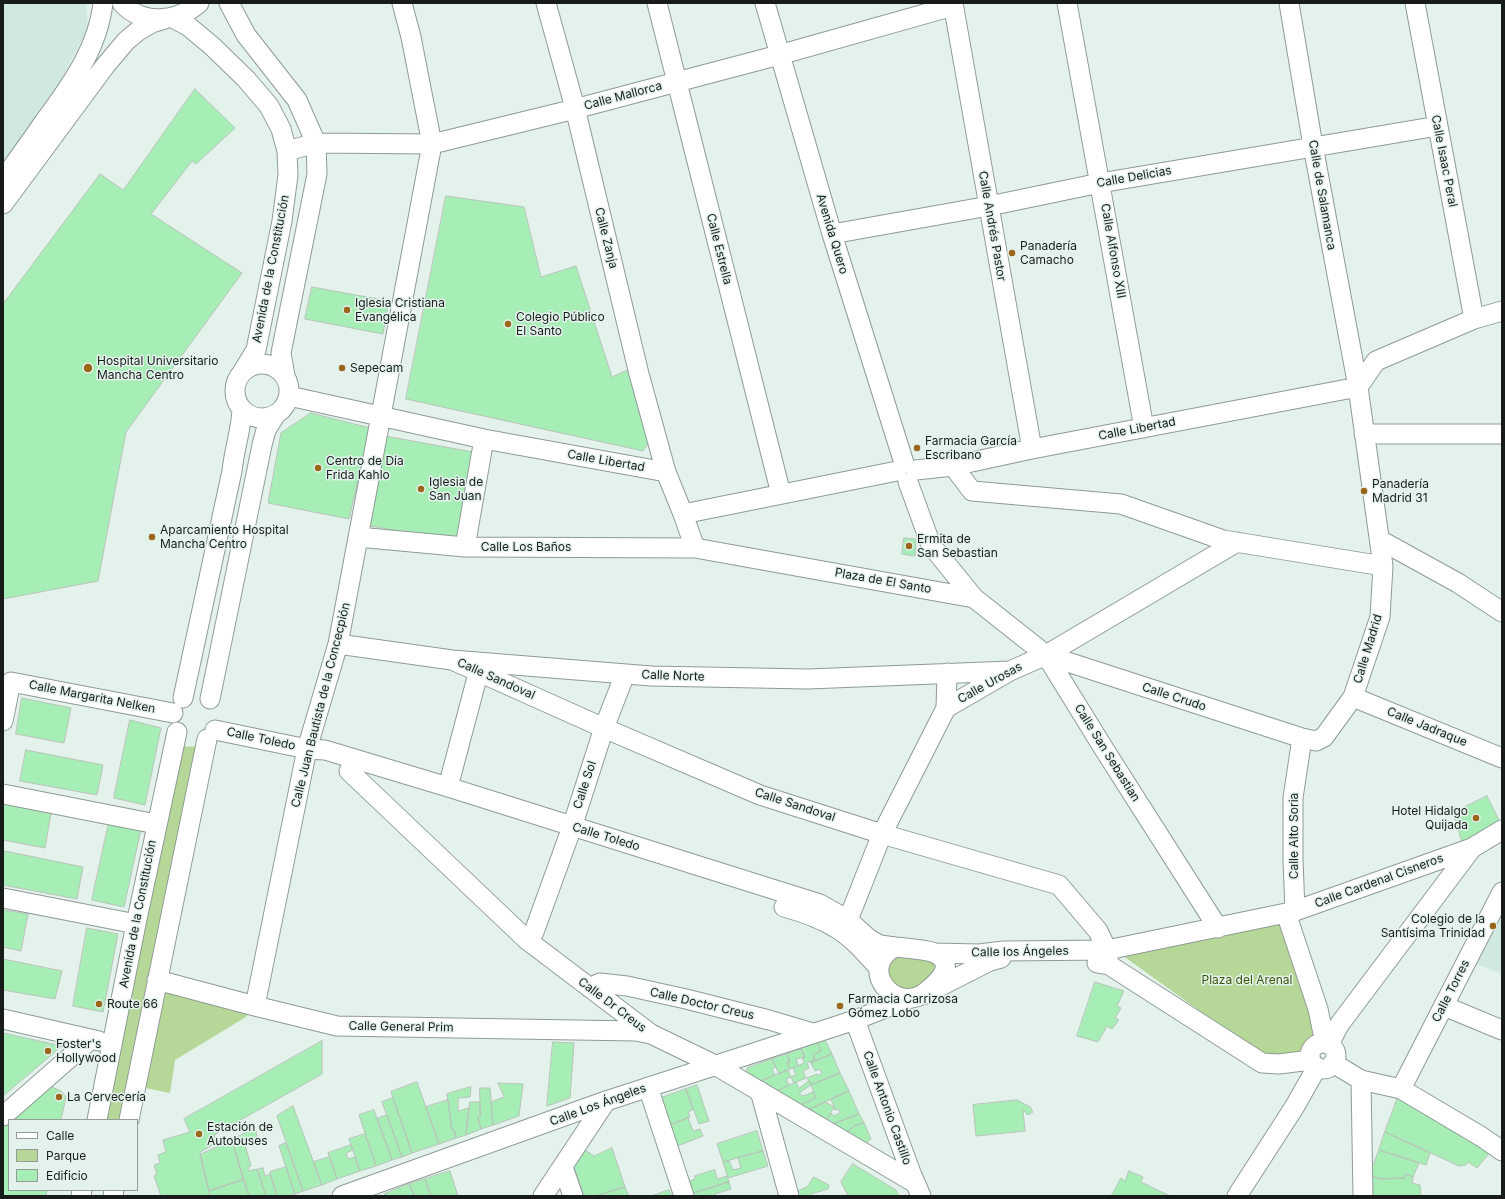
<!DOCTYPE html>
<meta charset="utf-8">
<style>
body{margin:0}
#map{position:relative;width:1505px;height:1199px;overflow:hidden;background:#e4f2ec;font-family:Inter,sans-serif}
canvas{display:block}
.frame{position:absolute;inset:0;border:4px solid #171c1a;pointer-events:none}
.legend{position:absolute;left:8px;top:1119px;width:130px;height:72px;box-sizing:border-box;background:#e4f2ec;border:1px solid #929c98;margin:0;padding:5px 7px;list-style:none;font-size:12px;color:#171c1a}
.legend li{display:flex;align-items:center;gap:8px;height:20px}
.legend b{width:20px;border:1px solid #929c98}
</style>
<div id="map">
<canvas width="1505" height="1199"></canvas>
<div class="frame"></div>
<ul class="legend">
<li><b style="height:5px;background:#fff"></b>Calle</li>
<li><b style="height:11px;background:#b6d798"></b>Parque</li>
<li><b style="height:11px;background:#a7eeb6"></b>Edificio</li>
</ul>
</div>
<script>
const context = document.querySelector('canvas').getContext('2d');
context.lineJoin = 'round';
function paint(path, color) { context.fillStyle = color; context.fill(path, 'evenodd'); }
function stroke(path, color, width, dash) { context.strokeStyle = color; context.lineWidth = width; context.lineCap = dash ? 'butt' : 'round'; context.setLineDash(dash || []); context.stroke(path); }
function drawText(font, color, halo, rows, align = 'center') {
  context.font = font + ' Inter,sans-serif'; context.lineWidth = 3; context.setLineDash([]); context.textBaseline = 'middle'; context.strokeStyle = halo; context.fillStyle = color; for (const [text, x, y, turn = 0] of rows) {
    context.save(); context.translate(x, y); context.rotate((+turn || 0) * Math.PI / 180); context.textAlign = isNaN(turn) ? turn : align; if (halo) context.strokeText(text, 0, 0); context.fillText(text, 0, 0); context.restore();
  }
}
paint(new Path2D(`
 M3,3h83l2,25 -31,61 -54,75z
 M1502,892v82l-35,-14z`), '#d1e8df');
paint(new Path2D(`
 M180,743l7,4 11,-1 -77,374h-16z
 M1283,920l34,116 -14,19 -39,2 -145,-104z
 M908,953l29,11 1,7 -20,20 -27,-5 -5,-20 6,-7z
 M157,980l98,26 -9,11 -71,43 -5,33 -34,-7z`), '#b6d798');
const building = new Path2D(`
 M195,89l40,39 -39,36 -4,-3 -41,53 91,59 -116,159 -28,149 -95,18v-295l97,-130 23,16z
 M446,196l78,11 17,70 35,-11 36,111 16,-7 21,72 -6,9 -237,-52z
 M312,287l77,14 -6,33 -78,-15z
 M311,413l59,15 -21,91 -81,-16 13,-70z
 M385,436l88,16 -15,89 -88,-15z
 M904,538l12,1 -1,17 -13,-2z
 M22,698l49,10 -7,35 -48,-9z
 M130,720l31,8 -16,77 -31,-7z
 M26,750l77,15 -6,30 -77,-14z
 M1487,796l14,28 -38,21 -10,-32z
 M3,803l48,10 -6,35 -42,-8z
 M109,822l32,7 -17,78 -32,-7z
 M5,851l78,16 -6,32 -74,-14v-25z
 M3,910l25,4 -7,37 -18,-4z
 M87,928l31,6 -15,78 -30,-6z
 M3,959l59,12 -7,28 -52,-9z
 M1095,982l29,9 -7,15 4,2 -6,10 4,2 -7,9 -5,-3 -9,16 -21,-6z
 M3,1033l59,13 -59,50z
 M825,1040l7,14 -21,9v-2l4,-2 -2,-4 8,-4 -4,-8z
 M322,1041v33l-108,61 5,7 -19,10 10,44h-49l-7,-20 3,-2 -3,-9 6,-2 -2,-8 8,-3 -3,-12 27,-8 -6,-13z
 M553,1042l21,1 -4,55 -23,8z
 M817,1043l4,8 -8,4 2,4 -8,4 2,5 -6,3 3,7 -12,5 -3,-6 5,-2 -3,-7 11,-5 -2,-6h3l-4,-8z
 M801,1049l4,8 -9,2 2,7 -8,3 -3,-7h3l-3,-8z
 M787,1054l3,8h-3l3,7 -11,5 -7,-15z
 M832,1054l8,19 -29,12 -4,-7 10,-4v1l5,-1 -2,-5 -5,2 -4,-8z
 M772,1059l4,8 -4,2 3,6 -14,6 -14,-9v-4z
 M788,1070l3,7 -5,2 3,6 -13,6 -15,-10z
 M840,1073l9,18 -41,19 -8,-5 16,-7 -5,-13z
 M809,1081l2,4 -12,8 4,3 10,-4 3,6 -16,7 -24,-14 20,-9 3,6z
 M417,1082l22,62 -27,9 -21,-61z
 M498,1083l25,1 -4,32 -26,9 -2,-23 13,-5z
 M697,1085l12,36 -10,3 -13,-35z
 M50,1086l11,5 5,6 -5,23h-50z
 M471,1087l-1,10 -12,1v13l11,-3 -3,27 -10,3 -2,-8h-2l-5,-36z
 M480,1088h10l3,37 -12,4 -3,-11 2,-1z
 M686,1089l7,21 -5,2 2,5 -22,9 -7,-28z
 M849,1091l10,23 -28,11 -5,-4 5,-8 3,3 6,-3 -1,-4 -4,1 -4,-11z
 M1398,1097l93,54 -14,17 -9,-6 -2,3 -7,1 -74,-34z
 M393,1098l19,55 -10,4 -20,-55z
 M448,1100l4,30h2l2,8 -17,6 -13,-37z
 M1017,1100l13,7 3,5 -5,3 -5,-5 2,21 -49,5 -3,-31z
 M470,1102h10v15l-2,1 3,11 -15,6z
 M825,1102l9,5 -8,14 -18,-11z
 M293,1106l29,79 -19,6 -26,-75z
 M374,1110l18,50 -16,6 -17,-51z
 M859,1114l5,9 -10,3 -9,8 -14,-9z
 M387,1115l15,42 -10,3 -15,-41z
 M688,1118l5,13 7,-2 3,7 -28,11 -7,-21z
 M9,1122v68h38l-1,6h-43v-69z
 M864,1123l7,16 -9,6 -17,-11 9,-8z
 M255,1128l3,11 -4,1 -1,-3 -9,4 7,25 -3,1 1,4 8,-2 9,27h-17l-17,-56z
 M757,1131l6,20 -40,11 -6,-18z
 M1385,1132l45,21 -4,12 -47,-15z
 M365,1134l11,32 -16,5 -11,-32z
 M232,1140l11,40 -34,11 -9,-36z
 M286,1143l17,48 -8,3 -16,-48z
 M351,1145l2,5 -7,3 2,6 7,-2 5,14 -23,8 -9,-26z
 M612,1148l13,39 -29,9h-12l-11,-32 12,-14 9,6z
 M1379,1150l40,13 -6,14 -7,-3 -1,4 -25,1 -10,-4z
 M763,1151l5,15 -40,12 -5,-16 6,-1 4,9 8,-2 -3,-10z
 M330,1157l7,22 -15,6 -9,-23z
 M853,1164l43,26 3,6h-51l-7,-14z
 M286,1167l9,27 -7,2h-11l-7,-24z
 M263,1168l2,8 5,-2 7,22h-11l-9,-26z
 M715,1170l2,9 10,-3 2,6 -38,12 -4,-12 8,-3v-3z
 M450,1171l8,25h-27l-6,-17z
 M1129,1171l14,6 -2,5 29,14h-59l10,-18 4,3z
 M1406,1174l7,3 -1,6 8,2 1,11h-47l-7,-10 3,-11 10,4 25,-1z
 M814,1177l15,8 -1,4 -17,5v2h-13l-1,-5 10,-4z
 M425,1179l6,16 -2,1h-14l-6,-12z
 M243,1180l6,16h-39l-1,-5z
 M729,1182l2,7 -16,5v1l-2,1h-21l-1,-2z
 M409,1184l5,11 -2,1h-26l-2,-2z
 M625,1187l4,9h-33z
 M669,1190l3,6h-20z`);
paint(building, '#a7eeb6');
stroke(building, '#b8c3ba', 1);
const minor = new Path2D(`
 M122,3c21,23 55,19 77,0
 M229,3l17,32 51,65 19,43 1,31 -36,179 4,23
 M546,3l29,105 64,266 27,98
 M657,3l124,491
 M765,3l67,231 72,229
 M953,3l79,446
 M1067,3l77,425
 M1415,3l59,316
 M173,18l15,8 24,20 34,33 23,27 12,23 6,22 1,24 -6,46 -26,129 -13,21
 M287,151l29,-8 116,1 135,-33 212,-56 174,-49
 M3,180c14,-20 28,-39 41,-58 26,-35 54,-74 59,-119
 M3,204l102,-138 21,-25 12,-10 14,-8 13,-4
 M832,234l157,-28 111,-23 338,-57
 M235 391a27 27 0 1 1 54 0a27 27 0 1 1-54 0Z
 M1358,387l18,-26 98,-42 28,-8
 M289,396l195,43 182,33 17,42 214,-43
 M1364,434h138
 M953,466l19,25 149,13 102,36 160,26
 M916,470l37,-4 79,-17 326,-62
 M683,514l12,34 279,50 -43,-53 -23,-63
 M358,537l107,10 230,1
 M1380,540l78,43 44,29
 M465,547l19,-108
 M974,598l72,57 58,94 114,179
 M338,644l114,16 199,16 157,3 202,-8
 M1046,655l256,83 14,3 8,-4 29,-40 27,-80 3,-51 -25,-179 -45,-241 -24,-143
 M452,660l152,68 156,67 122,39 177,51 39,46 9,19 2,15
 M1353,697l149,61
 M183,698l49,-227c2,-21 9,-40 10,-61
 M210,699l52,-254 4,-15 10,-16
 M946,708l1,-35
 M3,721l8,-39 162,31
 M215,730l92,19 18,1 123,37 372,117 28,16 21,19 11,6 15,2
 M349,771l178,169 124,94 64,31 200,118
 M448,787l31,-117
 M3,794l153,30
 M3,898l133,26
 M784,907c18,5 36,11 52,21 17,10 30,26 43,40
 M1295,911l-2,-52v-61l9,-60
 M1286,913l9,-2 177,-63
 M848,920l34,-86 64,-126 64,-37 36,-16 191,-113
 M527,940l7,-8 38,-105 32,-99 21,-54
 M895,947c9,1 33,3 40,6 22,12 4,28 -8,38 -31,26 -71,-23 -32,-44z
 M934,953l45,1 25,-3 103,-1 179,-37 32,96 7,34
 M1097,963l12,2 153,98 17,1 32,-4
 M157,980l98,26 82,20 298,5 16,3
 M590,988l10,-5 27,3 59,13 83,21 44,13
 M923,995l67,-34 11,-3
 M255,1006l52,-257 31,-105 94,-500 -21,-107 -9,-34
 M1444,1006l58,24
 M3,1019l96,22
 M855,1020l56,153 10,23
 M1310 1056a13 13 0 1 1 26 0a13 13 0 1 1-26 0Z
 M1329,1044l10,-19 133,-177 30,-18
 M1333,1063l28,17
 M648,1087l36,109
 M1401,1089l101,-197
 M760,1091l29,105
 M3,1116l88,-77
 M97,1120l39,-196 41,-192
 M129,1120l78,-381
 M563,1167l10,29
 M81,1196l1,-6
 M113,1196l1,-6
 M342,1196l264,-95 249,-81 56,-22
 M543,1196l63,-95
 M1237,1196l58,-90 22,-39
 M1363,1196l-2,-116 40,9 81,48 20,14`);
stroke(minor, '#8e9b95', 21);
stroke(minor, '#fff', 19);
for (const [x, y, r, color] of [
 [1012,253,4,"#99661a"],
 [347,310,4,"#99661a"],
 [508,324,4,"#99661a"],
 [88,368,5,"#99661a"],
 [342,368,4,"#99661a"],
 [917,448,4,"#99661a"],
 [318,468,4,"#99661a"],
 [421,489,4,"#99661a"],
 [1364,491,4,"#99661a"],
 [152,537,4,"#99661a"],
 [909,546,4,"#99661a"],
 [1476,818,4,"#99661a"],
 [1493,926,4,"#99661a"],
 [99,1004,4,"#99661a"],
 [840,1006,4,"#99661a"],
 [48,1051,4,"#99661a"],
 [59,1097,4,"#99661a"],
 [199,1134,4,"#99661a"]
]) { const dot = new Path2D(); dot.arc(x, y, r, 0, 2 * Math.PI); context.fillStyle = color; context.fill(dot); stroke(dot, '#e4f2ec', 1.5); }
drawText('12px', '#171c1a', '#e4f2ec', [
 ["Calle Mallorca",623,96,-15],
 ["Calle Isaac Peral",1444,161,79],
 ["Calle Delicias",1134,177,-10],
 ["Calle de Salamanca",1322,195,80],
 ["Calle Andrés Pastor",992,226,80],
 ["Avenida Quero",832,234,73],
 ["Calle Zanja",606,238,76],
 ["Calle Estrella",719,249,76],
 ["Calle Alfonso XIII",1113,251,80],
 ["Avenida de la Constitución",271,269,-79],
 ["Calle Libertad",1137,429,-11],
 ["Calle Libertad",606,461,10],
 ["Calle Los Baños",526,547],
 ["Plaza de El Santo",883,581,10],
 ["Calle Madrid",1368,649,-73],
 ["Calle Norte",673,676,2],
 ["Calle Sandoval",496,679,24],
 ["Calle Urosas",990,683,-29],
 ["Calle Margarita Nelken",92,697,11],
 ["Calle Crudo",1174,697,18],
 ["Calle Juan Bautista de la Concecpión",321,705,-76],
 ["Calle Jadraque",1427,727,22],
 ["Calle Toledo",261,739,12],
 ["Calle San Sebastian",1107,753,58],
 ["Calle Sol",585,785,-72],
 ["Calle Sandoval",795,805,18],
 ["Calle Alto Soria",1294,836,-90],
 ["Calle Toledo",606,837,17],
 ["Calle Cardenal Cisneros",1379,881,-20],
 ["Avenida de la Constitución",138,914,-79],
 ["Calle los Ángeles",1020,952,-1],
 ["Calle Torres",1451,991,-63],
 ["Calle Doctor Creus",702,1004,13],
 ["Calle Dr Creus",612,1005,37],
 ["Calle General Prim",401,1027,1],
 ["Calle Los Ángeles",598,1105,-20],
 ["Calle Antonio Castillo",887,1108,70]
]);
drawText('12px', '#171c1a', '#e4f2ec', [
 ["Panadería",1020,246],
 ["Camacho",1020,260],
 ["Iglesia Cristiana",355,303],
 ["Evangélica",355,317],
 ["Colegio Público",516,317],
 ["El Santo",516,331],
 ["Hospital Universitario",97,361],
 ["Mancha Centro",97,375],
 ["Sepecam",350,368],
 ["Farmacia García",925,441],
 ["Escribano",925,455],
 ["Centro de Día",326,461],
 ["Frida Kahlo",326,475],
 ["Iglesia de",429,482],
 ["San Juan",429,496],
 ["Panadería",1372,484],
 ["Madrid 31",1372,498],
 ["Aparcamiento Hospital",160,530],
 ["Mancha Centro",160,544],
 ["Ermita de",917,539],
 ["San Sebastian",917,553],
 ["Hotel Hidalgo",1468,811,"right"],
 ["Quijada",1468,825,"right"],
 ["Colegio de la",1485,919,"right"],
 ["Santísima Trinidad",1485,933,"right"],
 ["Farmacia Carrizosa",848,999],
 ["Gómez Lobo",848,1013],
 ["Route 66",107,1004],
 ["Foster's",56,1044],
 ["Hollywood",56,1058],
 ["La Cervecería",67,1097],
 ["Estación de",207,1127],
 ["Autobuses",207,1141]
], 'left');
drawText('12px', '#345404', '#e4f2ec', [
 ["Plaza del Arenal",1247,980]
]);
</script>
